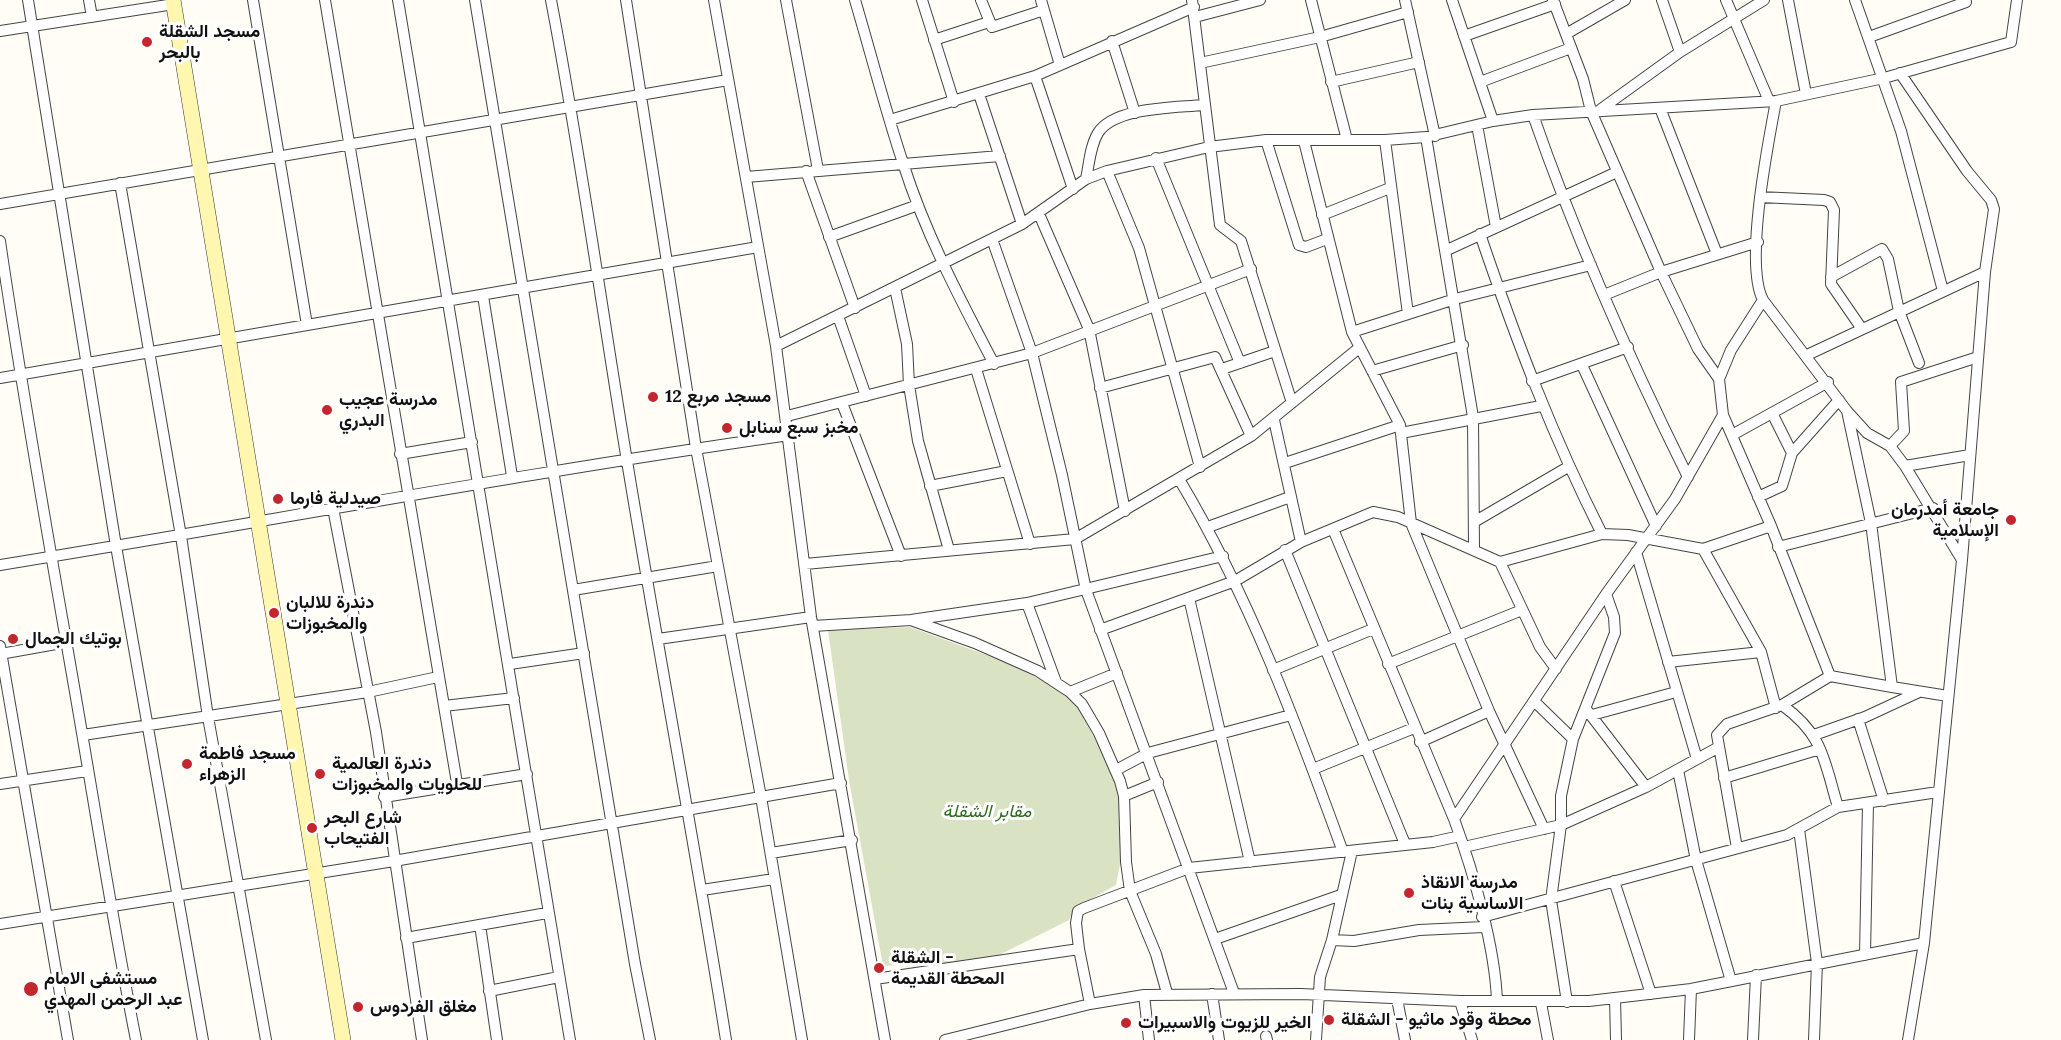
<!DOCTYPE html>
<meta charset="utf-8">
<style>
body{margin:0}
canvas{display:block;background:#fffdf5}
</style>
<canvas width="2061" height="1040"></canvas>
<script>
const context = document.querySelector('canvas').getContext('2d');
context.lineJoin = 'round';
function paint(path, color) { context.fillStyle = color; context.fill(path, 'evenodd'); }
function stroke(path, color, width, dash) { context.strokeStyle = color; context.lineWidth = width; context.lineCap = dash ? 'butt' : 'round'; context.setLineDash(dash || []); context.stroke(path); }
function drawText(font, color, halo, rows, align = 'center') {
  context.font = font + ' Lora,Vazirmatn,serif'; context.lineWidth = 6; context.setLineDash([]); context.textBaseline = 'middle'; context.strokeStyle = halo; context.fillStyle = color; for (const [text, x, y, turn = 0] of rows) {
    context.save(); context.translate(x, y); context.rotate((+turn || 0) * Math.PI / 180); context.textAlign = isNaN(turn) ? turn : align; if (halo) context.strokeText(text, 0, 0); context.fillText(text, 0, 0); context.restore();
  }
}
paint(new Path2D(`
 M910,627l104,38 58,32 50,91 2,55 -8,42 -41,23 -6,12 -82,41 -104,5 -34,-186 -21,-150z`), '#d9e3c4');
const street = new Path2D(`
 M28,0l88,546 87,494
 M89,0l3,17
 M325,0l132,783
 M398,0l172,1040
 M475,0l160,964 15,76
 M551,0c29,151 50,303 75,455 32,195 69,390 100,585
 M626,0l70,448 65,349 41,243
 M714,0l62,346 35,271 74,423
 M786,0l32,170
 M855,0c16,54 30,109 48,163 22,70 57,136 91,201
 M922,0l32,102
 M981,0l11,27 52,-17
 M1041,0l19,65
 M1192,0l28,225 21,16 51,162
 M1311,0l36,140
 M1405,0l30,136
 M1452,0l41,121
 M1553,0l30,79 8,32 70,161 37,77 21,30
 M1662,0l18,52
 M1726,0l43,101
 M1788,0l18,94
 M1855,0l46,131 42,160
 M1195,17l65,-17
 M0,31l174,-27
 M1566,34l59,-34
 M1464,36l91,-32
 M1869,37l97,-35
 M934,40l55,-18
 M1112,41l23,72
 M1200,63l120,-26 88,-25
 M1900,73l67,98 24,29 3,9 -9,63 -23,288 -38,383 -16,97
 M1035,76l38,113
 M1331,82l88,-20
 M1480,82l91,-34
 M979,94l43,130
 M1776,101c-8,43 -32,163 -13,199l-32,50 -12,29 4,36 48,111 59,150 62,11
 M1660,108l57,146
 M1601,109l79,-57 84,-52
 M1533,115c43,124 97,245 155,362
 M890,120l145,-44 159,-69
 M1477,125l19,102
 M1426,137l47,280 1,131
 M1266,140l33,105 7,2 21,-8
 M1385,140l23,174
 M1304,141l48,191 48,93 11,98 78,188 55,118
 M1156,158l84,205
 M806,171l49,137
 M1107,171l32,77 61,219
 M746,177l254,-21
 M1086,179c3,-14 4,-33 12,-46 16,-26 77,-25 105,-28
 M120,183l61,353 27,181 58,323
 M1760,197l64,3 6,2 4,8 -3,74 31,45
 M0,204l728,-124
 M1039,214l50,115 36,182
 M1322,215l68,-27
 M1480,234c36,106 72,201 122,300
 M829,237l89,-32
 M992,239l40,114 30,122 24,115 148,403
 M0,241c22,151 49,301 75,451 20,116 38,232 61,348
 M1447,250l170,-78
 M1831,277l51,-28 6,10 11,52 20,52
 M895,288l12,56 2,41 9,56 31,109
 M1604,295l57,-23 97,-30
 M483,296l29,180
 M1763,300l84,111 20,22 23,13 15,20 57,94
 M838,316l28,80
 M307,325l451,-78
 M1352,332l103,-33 136,-34
 M776,346l246,-122 64,-45 21,-8 102,-24 57,-7h119l41,-3 67,-16 40,-6 243,-14 108,-23 127,-36 6,-42
 M1807,355l178,-83
 M1582,365l74,161
 M976,369l54,175
 M1222,369l53,-18
 M1372,371l91,-26
 M0,378l307,-53 -54,-325
 M1532,381l96,-34
 M1100,388l115,-31 36,79
 M842,403l59,153
 M1847,411l24,112 21,164 56,9
 M1772,413l20,40
 M787,416l245,-63 219,-84
 M1274,420l27,122
 M1401,433l140,-27
 M1732,435l96,-53
 M1890,446l14,-15 -3,-49 77,-25
 M400,454l72,-12
 M1285,463l115,-38
 M1905,466l65,-11
 M1179,479c70,117 118,246 164,373
 M930,486l77,-15
 M1758,497l24,-11 10,-33 47,-53
 M333,508l43,224 46,308
 M1474,522l94,-55
 M1208,527l82,-30
 M1333,529l121,290
 M1778,547l155,-39
 M1703,549l58,103 15,56
 M1285,550l120,294
 M1636,552l61,207
 M1500,562l40,85 16,22
 M805,564l270,-25 176,-103 108,-88
 M0,565c263,-43 525,-92 789,-130
 M573,590l145,-24
 M1189,598l61,264
 M1027,603l29,79
 M911,620l64,23 63,28 32,21 12,12 17,29 21,48 4,15 2,66 4,29 26,63 11,39
 M813,626l98,-6 116,-17 196,-47
 M1100,630l135,-49 66,-39 72,-30 25,5 102,45 102,-28 26,1 75,14 68,-23
 M658,639l153,-22
 M0,646l68,394
 M0,654l67,-12
 M1668,662l93,-10
 M510,664l74,-11
 M1388,664l134,-54
 M1273,670l100,-41
 M1070,692l47,-19
 M1535,702l38,37
 M1782,705c42,30 42,56 56,102
 M444,706l70,-8
 M1586,709l60,78
 M1592,715l84,-23
 M1858,719l26,82
 M83,735l285,-43 70,-15
 M1814,735l51,-18 54,-25
 M1420,742l69,-31
 M1313,769l101,-41
 M1116,770l32,-17 143,-38
 M1678,770l18,90 35,121
 M1724,778l96,-29
 M0,784l87,-13
 M1124,796l34,-14
 M384,797l143,-23
 M1799,829l18,134 -3,77
 M1464,847l97,-22 85,-38 73,-40
 M1737,848l-20,-113 10,-11 55,-19 48,-29
 M771,853l81,-13
 M1614,881l37,113
 M702,890l72,-11
 M1482,917l305,-82 51,-28 100,-15
 M0,924l394,-63 447,-78
 M480,925l17,115
 M406,938l141,-25
 M1215,939l126,-44
 M1332,940l22,1 65,-11 65,-3
 M1865,955l3,-152
 M875,979l204,-30
 M489,991l70,-14
 M1212,994l7,46
 M1144,995l5,45
 M1615,998l1,42
 M1397,999l8,41
 M1460,1001l12,39
 M1497,1001c-2,-55 -24,-130 -43,-182l152,-225 69,-95 48,-84
 M1567,1002l-16,-102 10,-75v-29l12,-57 42,-106 -1,-16 -8,-23
 M1541,1003l7,37
 M1090,1004l-11,-55 -3,-26 2,-12 6,-3 105,-40 244,-26 27,-6
 M1266,1036l1,4
 M945,1040l145,-36 54,-9 157,-1 159,7h129l102,-12 233,-46
 M1316,1040l4,-63 12,-37 20,-89
 M1689,1040l2,-51
 M1753,1040l3,-65`);
const secondary = new Path2D(`
 M173,0l170,1040`);
stroke(street, '#444', 12);
stroke(secondary, '#333', 16);
stroke(street, '#fff', 10);
stroke(secondary, '#fff6b0', 15);
for (const [x, y, r, color] of [
 [147,42,6,"#c4262e"],
 [653,397,6,"#c4262e"],
 [327,410,6,"#c4262e"],
 [727,428,6,"#c4262e"],
 [278,499,6,"#c4262e"],
 [2011,520,6,"#c4262e"],
 [274,613,6,"#c4262e"],
 [13,639,6,"#c4262e"],
 [187,764,6,"#c4262e"],
 [320,774,6,"#c4262e"],
 [312,828,6,"#c4262e"],
 [1409,893,6,"#c4262e"],
 [879,968,6,"#c4262e"],
 [31,989,8,"#c4262e"],
 [358,1007,6,"#c4262e"],
 [1329,1020,6,"#c4262e"],
 [1126,1023,6,"#c4262e"]
]) { const dot = new Path2D(); dot.arc(x, y, r, 0, 2 * Math.PI); context.fillStyle = color; context.fill(dot); stroke(dot, '#fff', 2); }
drawText('bold 18px', '#111', '#fff', [
 ["مسجد الشقلة",159,32],
 ["بالبحر",159,53],
 ["مسجد مربع 12",665,397],
 ["مدرسة عجيب",339,400],
 ["البدري",339,421],
 ["مخبز سبع سنابل",739,428],
 ["صيدلية فارما",290,499],
 ["جامعة أمدرمان",1999,510,"right"],
 ["الإسلامية",1999,531,"right"],
 ["دندرة للالبان",286,603],
 ["والمخبوزات",286,624],
 ["بوتيك الجمال",25,639],
 ["مسجد فاطمة",199,754],
 ["الزهراء",199,775],
 ["دندرة العالمية",332,764],
 ["للحلويات والمخبوزات",332,785],
 ["شارع البحر",324,818],
 ["الفتيحاب",324,839],
 ["مدرسة الانقاذ",1421,883],
 ["الاساسية بنات",1421,904],
 ["الشقلة -",891,958],
 ["المحطة القديمة",891,979],
 ["مستشفى الامام",44,979],
 ["عبد الرحمن المهدي",44,1000],
 ["مغلق الفردوس",370,1007],
 ["محطة وقود ماثيو - الشقلة",1341,1020],
 ["الخير للزيوت والاسبيرات",1138,1023]
], 'left');
drawText('italic 18px', '#2f6b1f', '#fff', [
 ["مقابر الشقلة",987,812]
]);
</script>
